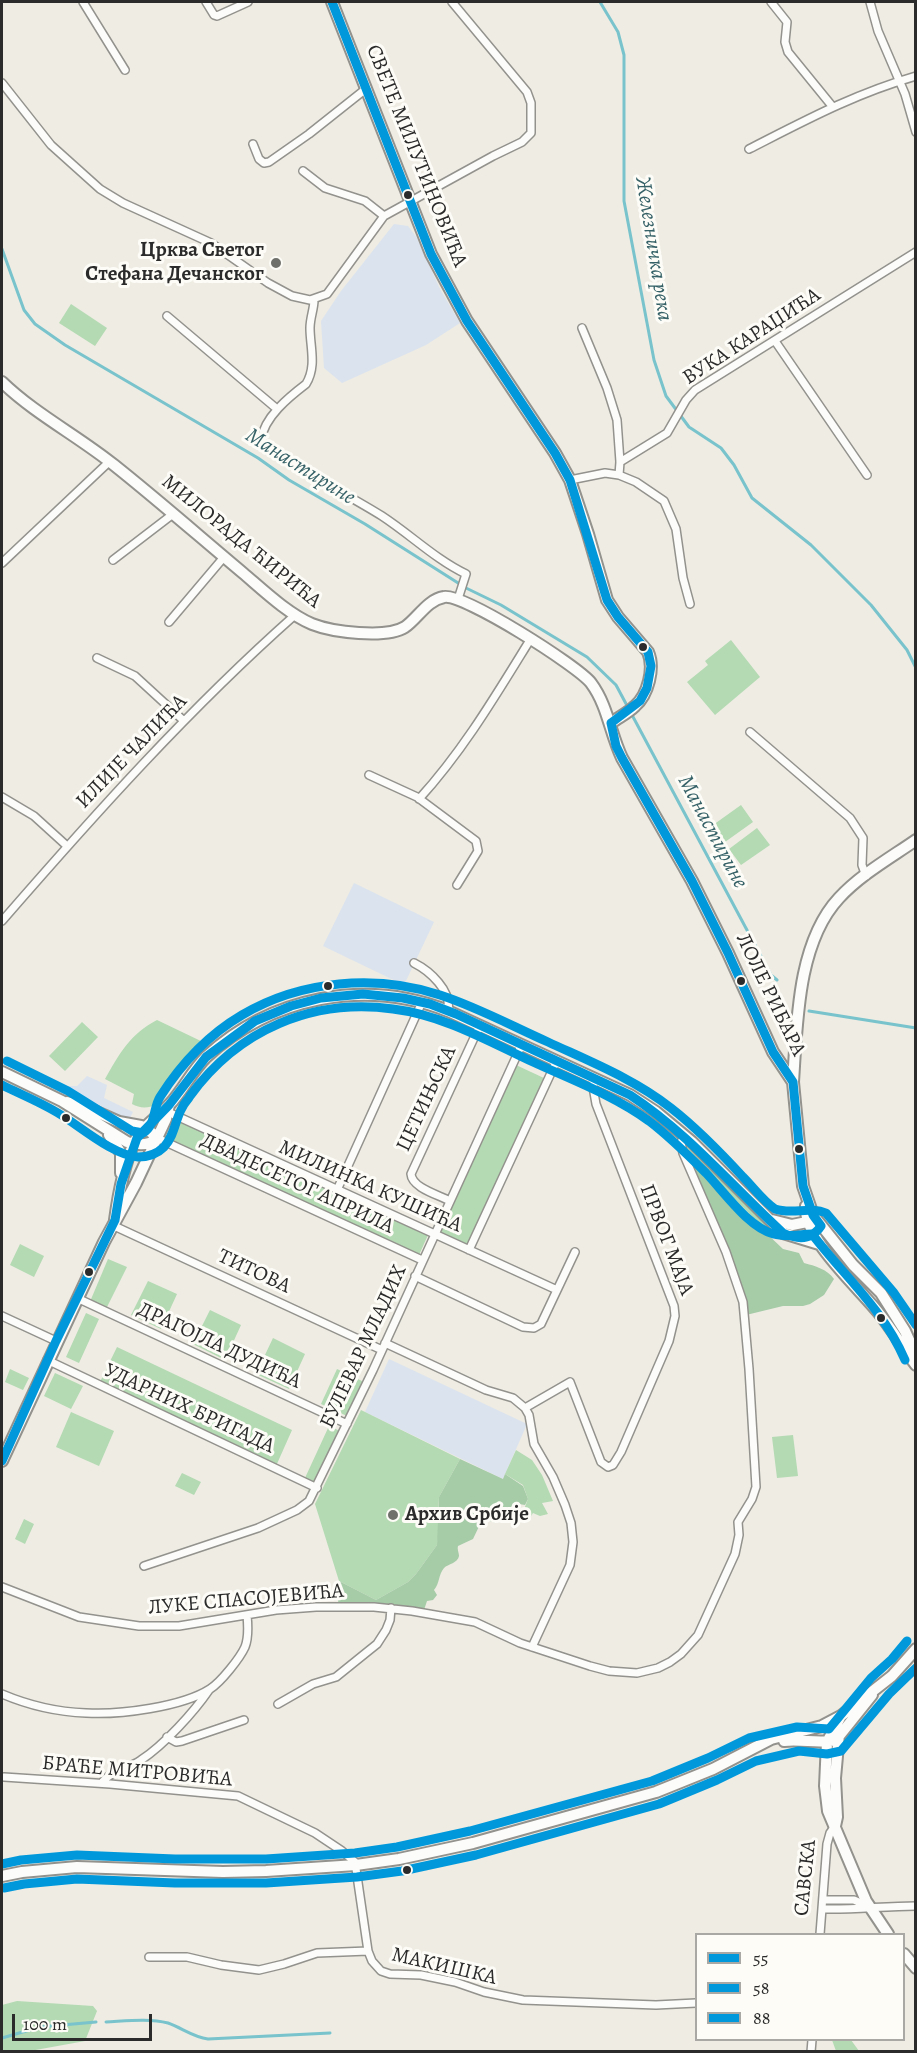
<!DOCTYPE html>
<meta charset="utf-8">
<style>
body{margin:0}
#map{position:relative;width:917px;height:2053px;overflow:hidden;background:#eeece3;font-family:Alegreya,serif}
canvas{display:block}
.frame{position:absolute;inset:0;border:3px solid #2b2b2b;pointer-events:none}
.legend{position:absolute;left:695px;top:1933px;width:210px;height:108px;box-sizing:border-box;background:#fdfcf7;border:2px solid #a9a8a5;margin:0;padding:8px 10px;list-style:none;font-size:18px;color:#2b2b2b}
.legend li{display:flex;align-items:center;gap:12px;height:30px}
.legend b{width:30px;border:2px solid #a9a8a5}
.scale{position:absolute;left:12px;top:2014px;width:140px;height:27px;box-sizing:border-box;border:3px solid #2b2b2b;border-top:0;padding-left:8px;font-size:18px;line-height:21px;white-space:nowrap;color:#2b2b2b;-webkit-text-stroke:4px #fdfcf7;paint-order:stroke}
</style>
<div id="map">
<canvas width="917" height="2053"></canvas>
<div class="frame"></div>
<ul class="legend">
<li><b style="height:8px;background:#0098da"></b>55</li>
<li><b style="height:8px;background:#0098da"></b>58</li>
<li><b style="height:8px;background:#0098da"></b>88</li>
</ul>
<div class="scale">100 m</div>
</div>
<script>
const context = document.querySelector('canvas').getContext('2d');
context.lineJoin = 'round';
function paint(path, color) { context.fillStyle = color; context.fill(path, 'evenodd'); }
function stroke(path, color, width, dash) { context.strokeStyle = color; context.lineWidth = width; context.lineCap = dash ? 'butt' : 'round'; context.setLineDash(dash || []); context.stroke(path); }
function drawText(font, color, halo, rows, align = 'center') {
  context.font = font + ' Alegreya,serif'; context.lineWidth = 6; context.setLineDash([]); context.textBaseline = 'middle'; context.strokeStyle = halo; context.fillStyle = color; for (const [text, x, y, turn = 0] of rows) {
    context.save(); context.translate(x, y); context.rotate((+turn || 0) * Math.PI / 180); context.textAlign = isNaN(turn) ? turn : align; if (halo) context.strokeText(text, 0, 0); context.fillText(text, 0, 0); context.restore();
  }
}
paint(new Path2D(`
 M394,224l14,2 9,12 23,51 20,34 -34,22 -84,38 -18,-15 -3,-47 20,-30z
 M354,883l80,39 -30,63 -81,-39z
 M87,1076l20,9 -3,13 29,14 -4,8 -37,-11 -38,-16 11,-7h12z
 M389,1359l138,65 -24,55 -138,-67z`), '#dbe3ef');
paint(new Path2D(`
 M71,304l36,24 -12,18 -36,-23z
 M731,640l29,37 -45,38 -28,-33 21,-17 -3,-4z
 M741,805l12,17 -28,20 -12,-17z
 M757,828l13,17 -29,20 -12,-16z
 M157,1020l48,23 -47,61c-9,4 -17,5 -26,0l2,-10 -29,-15c15,-26 25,-45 52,-59z
 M82,1022l16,15 -33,34 -16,-15z
 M516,1065l30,14 -78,168 -28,-13z
 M174,1118l254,117 -9,20 -254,-117z
 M685,1145l95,92 -1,2 -5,-2 -13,-12 -79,-78z
 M20,1244l24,12 -10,21 -24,-12z
 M108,1259l19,8 -22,44 -16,-7z
 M148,1281l29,13 -16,35 -30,-14z
 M210,1310l31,15 -16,35 -32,-16z
 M86,1313l13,6 -20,44 -13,-6z
 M273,1338l32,16 -16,35 -33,-15z
 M117,1347l175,83 -16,36 -176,-84z
 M10,1369l19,9 -6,12 -18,-8z
 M337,1369l27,13 -17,34 -26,-12z
 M55,1373l28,13 -12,23 -27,-13z
 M361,1410l99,49 -21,38 -1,17 1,16 -2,15 -21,29 -8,8 -32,18 -37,-19 -24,-77z
 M71,1412l43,19 -15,35 -43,-19z
 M329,1426l11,5 -24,53 -11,-6z
 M793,1435l5,41 -21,2 -5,-41z
 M516,1450l16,10 10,15 11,26 -11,2 6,11 -8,2 -7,-3 -2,3 -8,-4 5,-13 -5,-14 -18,-11z
 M182,1473l19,9 -7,13 -19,-9z
 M24,1519l10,5 -9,20 -10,-5z
 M17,2001l76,5 4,5 -12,30 -55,10h-28v-46z
 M832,2040h19l8,11h-23z`), '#b3dab2');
paint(new Path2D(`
 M682,1149l63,64 38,36 16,4 5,10c11,3 23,6 30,16l-10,16 -14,9 -7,2h-20l-37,9 -3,-13z
 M460,1459l43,20 2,-5 18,12 5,13 -3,6 -12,-2 -5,10 -7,-3 -6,13 -12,-5 -10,21 -15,7c-1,3 1,7 1,10 -1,7 -11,8 -15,12 -6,7 -4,15 -10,22l3,5 -4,5 -6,1 -4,12 -85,-6 1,-26 37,19 32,-18 8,-8 21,-29 2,-48z`), '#a5cba7');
stroke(new Path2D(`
 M600,2l18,30 6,23v146l30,159 12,36 23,31 32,21 13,17 18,33 59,47 60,60 36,45 9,18
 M2,249l22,61 11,14 30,21 193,113 31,22 76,44 101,64 35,17 86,52 29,28 155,290 6,5
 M809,1011l107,17
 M106,2022c20,-1 43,-4 62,1 14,5 25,14 40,16l122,-6
 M2,2038l38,-11 56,-5`), '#78c3cc', 3);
const street = new Path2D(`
 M83,2l42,68
 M206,2l8,13 3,1 31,-14
 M771,2l16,20 -2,20 3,10 44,54
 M870,2l8,29 27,63 11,38
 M2,83l49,62 49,44 23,14 88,40 57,40 24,13 18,4 17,-6 57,-78 109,-60 29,-14 9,-9v-30l-4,-11 -75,-90
 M253,144l6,15 5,4 5,-1 40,-28 58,-46
 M749,149c57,-29 105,-55 167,-73
 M303,171l22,17 40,13 19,15
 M314,300c0,9 -4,18 -4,28 0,19 7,38 -4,56 -17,13 -42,33 -45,56 37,31 81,51 121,76 29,19 53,43 84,58l-8,25
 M167,316l110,93
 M582,328l25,60 10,32 3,42 -1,13
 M775,341l92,134
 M620,462l47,-29 19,-33 9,-10 221,-138
 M570,480l35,-7 14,2 17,7 28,19 12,28 7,49 7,26
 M113,560l60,-46
 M2,563l108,-102
 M169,622l55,-65
 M97,658l38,18 49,45
 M750,732l100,86 13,20 -1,27 4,11
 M369,775l48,22 59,44 2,10 -21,34
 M2,797l32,19 33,30
 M419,799c44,-48 77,-104 111,-159
 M2,921c93,-107 187,-212 293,-306
 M414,963c16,8 38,28 34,48
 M168,1112l389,178
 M157,1138l265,122
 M337,1190l85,-188
 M450,1201c-11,-6 -38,-13 -39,-27l69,-149
 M112,1225l270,125
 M469,1250l88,-190
 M415,1276l108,51 11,1 7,-4 34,-72
 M77,1298l270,126
 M2,1316l54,25
 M385,1343l101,47 27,8 12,10 4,7 5,29 19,33 12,28 6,18 2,19 -3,23 -38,82
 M47,1360l270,128
 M525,1408l45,-26 31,80 7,5 5,-2 8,-13 48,-111 6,-25 -1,-10 -78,-202 -3,-17 2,-9
 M144,1566l114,-38 39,-18 12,-9 64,-131 149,-326
 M2,1587l77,30 60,9h40l97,-16 40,-3h58l38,4 63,11 45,21 70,23 19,5 28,2 21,-5 12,-6 11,-8 17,-19 37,-81 4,-19 -1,-13 14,-23 4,-12 -7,-118 -6,-67 -17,-50 -43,-99 -2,-11 4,-6
 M2,1694c26,11 55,18 84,19 33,2 96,-6 124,-24 11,-7 30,-31 35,-42 4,-10 3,-22 2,-32
 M278,1704l35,-20 23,-7 31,-25 10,-8 9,-14 4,-10 1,-12
 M167,1737l9,5 6,-1 62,-21
 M4,1777l106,7 128,12 77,37 27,18 13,11 13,89 4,10 9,10 9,3 31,1 34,7 29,10 39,8 133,5 40,-2
 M102,1783c7,-12 27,-14 39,-23 23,-15 53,-48 68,-70
 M823,1900h31l13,6
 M822,1909c32,1 62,-3 94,-3
 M820,1934l7,-90 3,-11 5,-7
 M149,1957h38l34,8 38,5 25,-6 33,-11 51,-2
 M811,2052l1,-12`);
const secondary = new Path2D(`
 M332,2l99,252 36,67 88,132 15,27 18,54 19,66 11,17 30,35c7,16 0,43 -13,54 -7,7 -16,11 -24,17
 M2,382c33,32 76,54 112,83 44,35 86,72 129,108 20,17 45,41 69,51 20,8 74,15 93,3 13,-9 22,-27 39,-30 19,-4 134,69 147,86 17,23 19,50 31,75l70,123 36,72 45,99 20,30 10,104 10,29 40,50 28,28 24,38 11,24
 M2,1072l60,29 65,41c10,3 20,4 29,-2
 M793,1082c4,-58 4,-139 46,-184 21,-23 51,-40 77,-58
 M67,1102l18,5 34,15 22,4 11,7 4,7
 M109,1135l12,18v20
 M806,1206c-4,31 53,82 72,106 14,17 25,36 38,53
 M115,1220c3,-23 11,-69 25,-87 9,-11 21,-19 30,-29 13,-14 22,-33 36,-47 65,-60 159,-79 242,-46l182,84 26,17 36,30 91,91 36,11
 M772,1220l20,5 20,-4
 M2,1461l102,-219 32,-59 30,-64 3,-14
 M841,1716l-14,26 -2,44 3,25 38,90 22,33
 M784,1741c17,-2 38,3 52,-1l36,-45
 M835,1826l2,-9 -2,-39 4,-44
 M2,1876l20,-4 55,-5 146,5 43,-1 90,-6 43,-6 74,-16 183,-51 57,-23 58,-30 51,-13 19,-10 51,-40 24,-27
 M904,1954l12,14`);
stroke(street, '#93928d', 10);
stroke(secondary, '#93928d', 14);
stroke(street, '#fcfcfb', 7);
stroke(secondary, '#fcfcfb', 10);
stroke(new Path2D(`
 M332,2l99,252 36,67 88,132 15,27 37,120 11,17 30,35 3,14 -4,22 -7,13 -29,22
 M2,1461l54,-120 59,-121 6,-36 16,-46 32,-33 37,-48 49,-36 36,-15 30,-8 42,-4 40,4 27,6 26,10 174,81c58,38 102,91 153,138 15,7 28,8 38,-7l-8,-11 -10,-29 -10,-104 -20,-30 -45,-99 -36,-72 -70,-123 -6,-12 -5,-23`), '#0098da', 9);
stroke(new Path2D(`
 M2,1085c18,9 38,17 56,28 22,13 54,42 80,44 10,0 19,-3 26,-10 11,-12 11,-27 18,-39 2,-5 6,-8 8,-12 48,-66 122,-98 203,-87 50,6 95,32 140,53 39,18 80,33 116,59 21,16 39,34 57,52 18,19 43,55 68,61 13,4 26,0 38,0 33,43 71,75 93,126
 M4,1888l20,-4 53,-5 98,4h91l91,-6 45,-6 74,-16 183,-51 58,-24 39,-19 43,-10 28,3 14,-3 48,-57 27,-26`), '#0098da', 9);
stroke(new Path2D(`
 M7,1061l61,30 64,40 11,2c13,-8 10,-25 17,-36 21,-33 48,-62 82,-82 59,-35 134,-41 198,-20 37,12 72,31 108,47 43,20 86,37 123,66 27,21 50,45 72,69 11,11 20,24 32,32 17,6 35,-3 51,4l68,80 22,32
 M2,1864l19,-4 56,-5 98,4h91l89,-6 42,-6 73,-16 182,-50 56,-23 41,-20 48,-11 32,2 42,-51 21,-19 15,-18`), '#0098da', 9);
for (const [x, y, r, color] of [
 [408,195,5,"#2b2b2b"],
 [276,263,6,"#6f6f6b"],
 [643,647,5,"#2b2b2b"],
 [741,981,5,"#2b2b2b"],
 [328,986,5,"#2b2b2b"],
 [66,1118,5,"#2b2b2b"],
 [799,1149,5,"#2b2b2b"],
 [89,1272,5,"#2b2b2b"],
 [881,1318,5,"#2b2b2b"],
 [393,1515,6,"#6f6f6b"],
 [407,1870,5,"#2b2b2b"]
]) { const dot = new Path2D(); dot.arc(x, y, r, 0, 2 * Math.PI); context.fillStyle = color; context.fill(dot); stroke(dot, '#fdfcf7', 2); }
drawText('21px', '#2b2b2b', '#fdfcf7', [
 ["СВЕТЕ МИЛУТИНОВИЋА",416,156,68],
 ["ВУКА КАРАЏИЋА",752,337,-33],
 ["МИЛОРАДА ЋИРИЋА",241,542,39],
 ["ИЛИЈЕ ЧАЛИЋА",132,752,-46],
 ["ЛОЛЕ РИБАРА",770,995,64],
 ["ЦЕТИЊСКА",427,1099,-65],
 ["ДВАДЕСЕТОГ АПРИЛА",297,1184,25],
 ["МИЛИНКА КУШИЋА",370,1187,24],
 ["ПРВОГ МАЈА",666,1240,69],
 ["ТИТОВА",254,1272,25],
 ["ДРАГОЈЛА ДУДИЋА",219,1346,25],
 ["БУЛЕВАР МЛАДИХ",364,1347,-65],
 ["УДАРНИХ БРИГАДА",189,1409,25],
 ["ЛУКЕ СПАСОЈЕВИЋА",246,1600,-5],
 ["БРАЋЕ МИТРОВИЋА",137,1772,5],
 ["САВСКА",806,1878,-84],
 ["МАКИШКА",444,1967,13]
]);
drawText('bold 21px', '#2b2b2b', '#fdfcf7', [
 ["Црква Светог",264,251],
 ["Стефана Дечанског",264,275],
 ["Архив Србије",405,1515,"left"]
], 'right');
drawText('italic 22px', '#356167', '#fdfcf7', [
 ["Железничка река",653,249,81],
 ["Манастирине",300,467,32],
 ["Манастирине",712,832,62]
]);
</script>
